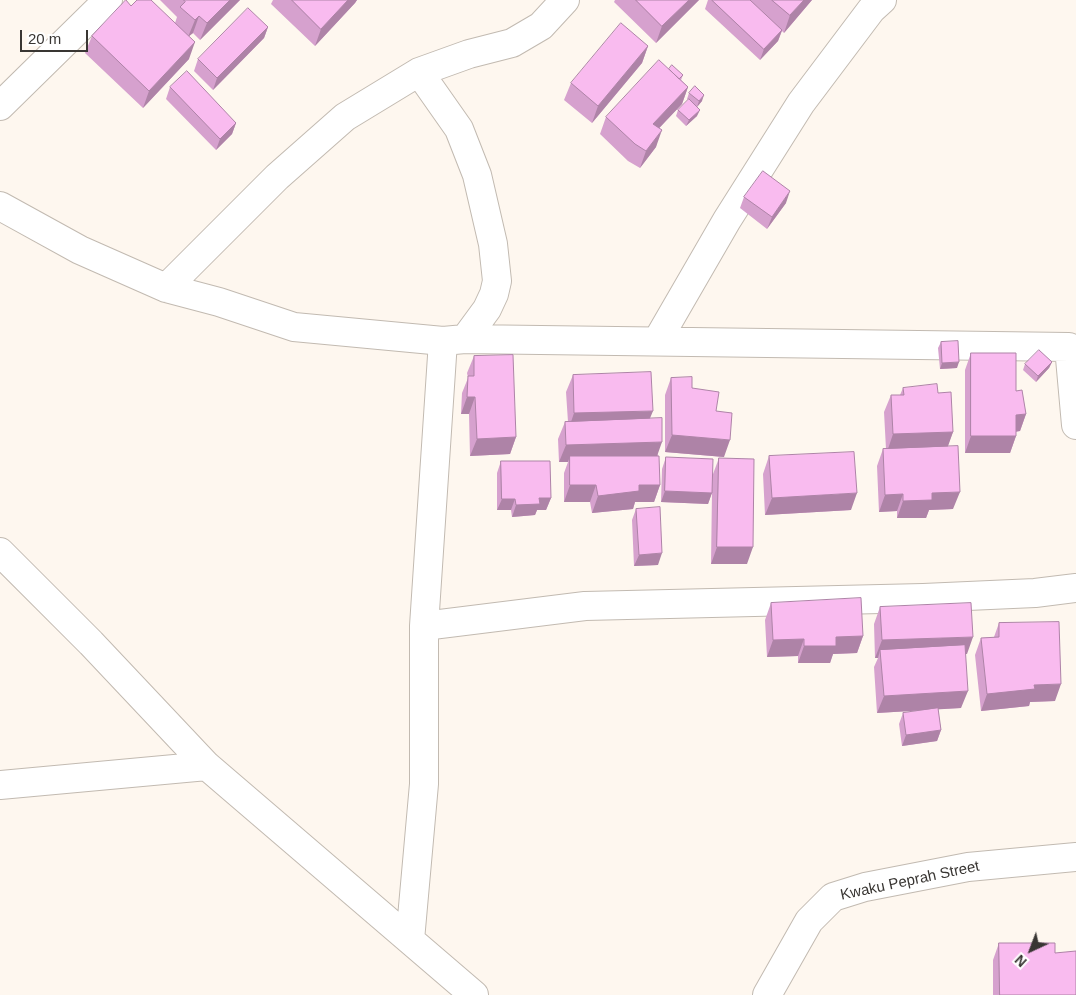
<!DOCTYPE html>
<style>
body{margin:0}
#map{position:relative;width:1076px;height:995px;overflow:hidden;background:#fef7ef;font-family:Arial,sans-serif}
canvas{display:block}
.north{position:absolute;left:1006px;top:925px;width:50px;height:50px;-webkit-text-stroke:4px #fff;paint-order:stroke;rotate:223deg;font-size:14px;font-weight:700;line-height:20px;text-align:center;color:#393633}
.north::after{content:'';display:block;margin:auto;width:18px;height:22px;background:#393633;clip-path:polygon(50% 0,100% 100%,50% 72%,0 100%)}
.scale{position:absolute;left:20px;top:30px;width:68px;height:22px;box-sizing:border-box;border:2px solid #393633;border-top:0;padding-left:6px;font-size:15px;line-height:18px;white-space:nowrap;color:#393633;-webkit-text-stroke:4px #fff;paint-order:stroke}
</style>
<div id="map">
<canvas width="1076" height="995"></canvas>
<div class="north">N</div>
<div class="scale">20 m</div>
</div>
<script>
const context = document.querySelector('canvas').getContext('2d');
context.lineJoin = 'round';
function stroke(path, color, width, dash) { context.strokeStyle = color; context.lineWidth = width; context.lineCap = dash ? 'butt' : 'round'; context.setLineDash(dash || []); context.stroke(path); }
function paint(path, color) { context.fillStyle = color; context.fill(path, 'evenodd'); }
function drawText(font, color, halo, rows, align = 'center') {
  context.font = font + ' Arial,sans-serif'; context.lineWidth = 4; context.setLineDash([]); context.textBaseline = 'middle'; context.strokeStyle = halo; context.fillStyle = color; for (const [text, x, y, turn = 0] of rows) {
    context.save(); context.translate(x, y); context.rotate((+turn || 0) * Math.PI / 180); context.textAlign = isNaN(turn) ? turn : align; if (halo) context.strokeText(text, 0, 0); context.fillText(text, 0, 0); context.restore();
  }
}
const minor = new Path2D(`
 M419,72l40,57 18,46 16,69 4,37 -3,13 -7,15 -22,30
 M0,106l108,-106
 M0,206l80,44 86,38 53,14 75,25 149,14
 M166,288l111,-111 68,-60 74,-45 50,-18 43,-11 29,-17 24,-26
 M657,341l70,-121 74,-117 70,-93 11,-10
 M0,552l91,91 116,123 267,229
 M424,626l161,-20 338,-8 112,-5 41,-5
 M0,785l207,-19
 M410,940l14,-156v-158l19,-285 22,-2 604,8 7,78
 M767,995l42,-74 24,-24 32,-10 103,-20 108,-10`);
stroke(minor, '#c2bab1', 30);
stroke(minor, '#fff', 28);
paint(new Path2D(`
 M160,0h80l-40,40 -7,-7 -4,3v23l-46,49 -58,-55 7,-17 39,-30 44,17 2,-6z
 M273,0h84l-2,3 -40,43 -44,-42z
 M615,0h84l-43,43 -42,-41z
 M708,0h104l-28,33 -2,-2 -4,10 -18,19 -55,-51z
 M268,27l-4,11 -51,52 -19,-19 4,-12z
 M648,46l-6,17 -50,60 -28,-23 7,-17z
 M669,69l14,6 -2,5 7,7 -6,17 -23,24 -3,19 -16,21 -12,-7 -28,-27 6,-17z
 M170,87l66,36 -4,11 -16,16 -50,-51z
 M689,93l13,8 -5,6v9l-11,10 -10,-10 2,-6 11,-10 -2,-1z
 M744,197l42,6 -19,26 -27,-21z
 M941,342l16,26 -17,1 -2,-21z
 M971,353l45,38 10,23 -6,17 -4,1v4l-6,17h-45v-83z
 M474,356l42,81 -6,17 -40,2 -1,-42h-8l1,-21 6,-15 -1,-5z
 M1052,362l-3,6 -13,14 -13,-12 2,-6z
 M573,375l77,44 8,37 2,29 -6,17h-19l-2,7 -41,4 -2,-11h-26v-29l4,-11h-9l-1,-23 7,-17h3l-2,-30z
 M671,378l21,10 24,23 8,46 -59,-5v-57z
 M903,388l35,5 15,39 -6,15 6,62 -24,1 -3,8h-29v-7l-18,1 -2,-46 6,-17h3l-2,-37 7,-17h9z
 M769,456l82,54 -86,5 -2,-41z
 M666,457l47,17 6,-16 28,106h-36l1,-72 -4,12 -47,-2 1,-33z
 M501,461l50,37 -5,12h-9l-2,5 -23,2 -1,-7h-14v-37z
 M636,509l22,56 -24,1 -2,-46z
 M771,603l92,33 -6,17 -24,1 -3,9h-32v-7l-31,1 -2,-37z
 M880,607l87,47h-2l-4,54 -23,1 3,21 -4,11 -35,5 -3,-22 4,-11 22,-3 -48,3 -3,-46 4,-9h-3l-1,-34z
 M999,623l56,78 -25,1 -1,4 -48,5 -6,-56 6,-17 13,-1z
 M999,943l56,10 21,42h-83v-35z`), '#d6a1ce');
paint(new Path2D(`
 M230,0h10l-40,40 7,-17z
 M348,0h9l-2,3 -40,43 6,-17z
 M689,0h10l-43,43 6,-17z
 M804,0h8l-28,33 6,-18z
 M199,16l-6,17 -5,4 7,-17z
 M268,27l-4,11 -51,52 4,-12z
 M782,30l-4,11 -18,19 4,-11z
 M195,42l-6,17 -46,49 6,-17z
 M648,46l-6,17 -50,60 6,-17z
 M688,87l-6,17 -35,37 6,-17z
 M704,95l-2,6 -5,6 2,-6z
 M700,110l-3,6 -11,10 3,-6z
 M236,123l-4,11 -16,16 4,-11z
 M662,130l-6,17 -16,21 6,-17z
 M790,191l-4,12 -19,26 5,-12z
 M959,362l-2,6 -17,1 2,-6z
 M1052,362l-3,6 -13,14 2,-6z
 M467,397h8l-6,17h-8z
 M653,411l-7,17 -78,3 6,-18z
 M1026,414l-6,17 -10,1 6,-17z
 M953,432l-6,17 -60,3 6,-18z
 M672,435l58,5 -6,17 -59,-5z
 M971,436h45l-6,17h-45z
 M516,437l-6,17 -40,2 7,-17z
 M662,442l-6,17 -86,-3 -2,6h-9l7,-17z
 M570,485h26l-6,17h-26z
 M639,485h21l-6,17h-19l-2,7 -41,4 6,-17z
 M665,491l47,2 -4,11 -47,-2z
 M960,492l-7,17 -24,1 -3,8h-29l6,-17 29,-8z
 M857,493l-6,17 -86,5 7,-17z
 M903,494l-6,17 -18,1 6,-17z
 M539,498h12l-5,12h-9l-2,5 -23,2 4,-12z
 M502,499h13l-4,11h-14z
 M717,547h36l-6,17h-36z
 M662,553l-4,12 -24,1 5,-11z
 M863,636l-6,17 -24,1 -3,9h-32l6,-17 32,-9z
 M973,637l-6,17 -86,3 -1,-7 -2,8h-3l7,-18z
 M804,639l-6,17 -31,1 6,-17z
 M1061,684l-6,17 -25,1 -1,4 -48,5 6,-17 47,-9z
 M968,691l-7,17 -84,5 7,-17z
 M941,730l-4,11 -35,5 4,-11z`), '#ae83a7');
const building = new Path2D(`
 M126,0l5,6 6,-6h14l44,42 -46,49 -57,-55z
 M184,0h46l-23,23 -8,-7 -4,4 -15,-13 5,-5z
 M292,0h56l-27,29z
 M636,0h53l-27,26z
 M712,0h38l32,30 -18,19z
 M772,0h32l-14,15z
 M248,8l20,19 -51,51 -19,-19z
 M621,23l27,23 -50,60 -27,-23z
 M659,60l29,27 -35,37 9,6 -16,21 -11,-7 -29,-27z
 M672,65l11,10 -4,4 -10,-10z
 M187,71l49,52 -16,16 -50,-52z
 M695,86l9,9 -5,6 -10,-8z
 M689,99l11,11 -11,10 -11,-10z
 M763,171l27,20 -18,26 -28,-20z
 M958,341l1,21 -17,1 -1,-21z
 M1039,350l13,12 -14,14 -13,-12z
 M971,353h45v38l6,-1 4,24 -10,1v21h-45z
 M513,355l3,82 -39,2 -2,-42h-8l1,-21h6v-20z
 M651,372l2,39 -79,2 -1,-38z
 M692,377v11l27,4 -3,19 16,2 -2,27 -58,-5 -1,-57z
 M937,384l1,9 13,-1 2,40 -60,2 -2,-39h13l-1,-7z
 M662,418v24l-96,3 -1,-23z
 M958,446l2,46 -28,1v7l-29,1v-7l-18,1 -2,-46z
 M854,452l3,41 -85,5 -3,-42z
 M570,456h89l1,29h-21v6l-41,5 -2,-11h-26z
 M666,457l47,2 -1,34 -47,-2z
 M719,458l35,1 -1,88h-36z
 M501,461h49l1,37h-12l1,6 -24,1 -1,-6h-13z
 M660,507l2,46 -23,2 -3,-46z
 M861,598l2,38 -27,1v9h-32v-7l-31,1 -2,-37z
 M971,603l2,34 -91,3 -2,-33z
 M1059,622l2,62 -27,1 1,4 -48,5 -6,-56 18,-1v-14z
 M965,645l3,46 -84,5 -4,-46z
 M938,708l3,22 -35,5 -3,-22z
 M999,943h56v10l21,-2v44h-76z`);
paint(building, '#f9bbef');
stroke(building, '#ae83a7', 1);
drawText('15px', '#393633', '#fff', [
 ["Kwaku Peprah Street",910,881,-12]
]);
</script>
